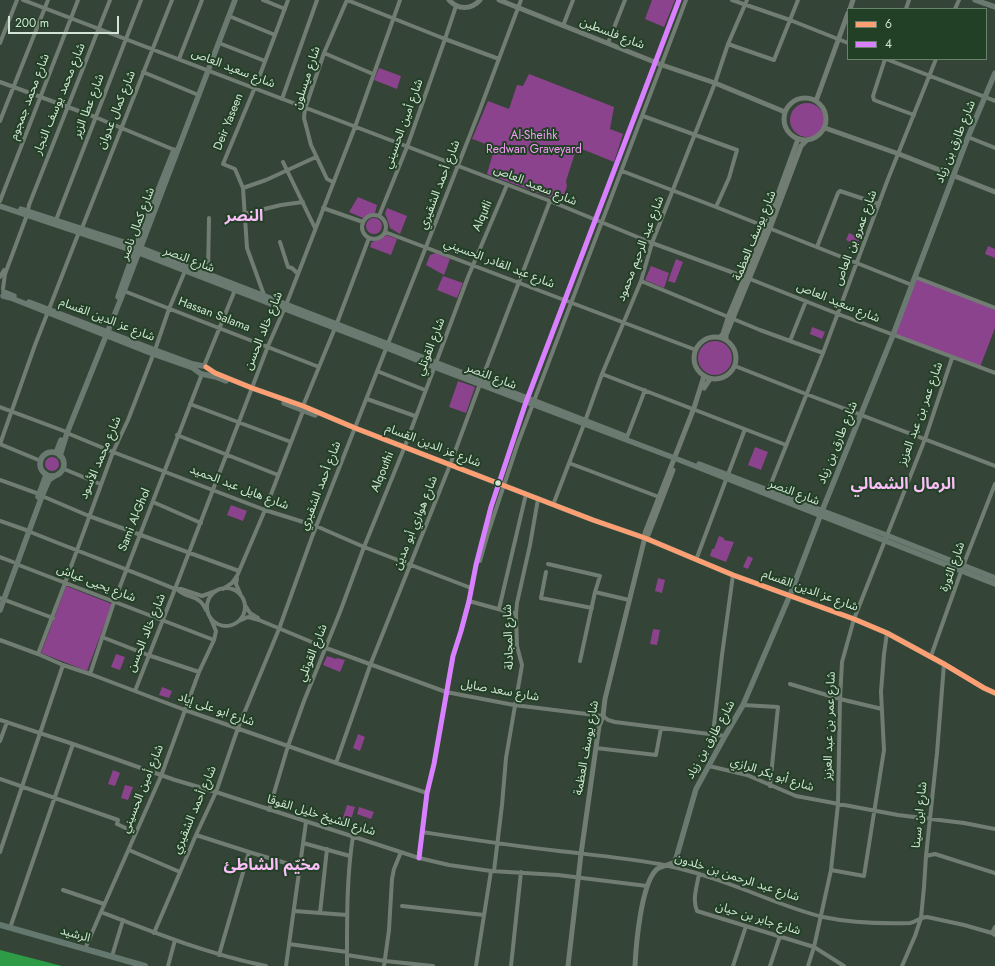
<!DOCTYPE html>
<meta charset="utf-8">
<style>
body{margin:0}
#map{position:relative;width:995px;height:966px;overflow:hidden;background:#344436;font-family:Jost,sans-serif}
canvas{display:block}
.legend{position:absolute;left:847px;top:8px;width:140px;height:52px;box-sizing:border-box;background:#224026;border:1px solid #69826c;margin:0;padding:5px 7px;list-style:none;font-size:12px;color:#d3e5d5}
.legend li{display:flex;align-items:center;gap:8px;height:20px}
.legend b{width:20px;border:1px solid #69826c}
.scale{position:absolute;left:8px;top:16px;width:111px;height:18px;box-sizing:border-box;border:2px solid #d3e5d5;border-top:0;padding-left:5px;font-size:12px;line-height:14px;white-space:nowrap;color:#d3e5d5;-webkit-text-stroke:3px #224026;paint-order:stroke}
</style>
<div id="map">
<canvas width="995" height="966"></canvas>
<ul class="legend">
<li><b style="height:5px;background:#fd9f72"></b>6</li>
<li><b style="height:5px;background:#d880ff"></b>4</li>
</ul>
<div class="scale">200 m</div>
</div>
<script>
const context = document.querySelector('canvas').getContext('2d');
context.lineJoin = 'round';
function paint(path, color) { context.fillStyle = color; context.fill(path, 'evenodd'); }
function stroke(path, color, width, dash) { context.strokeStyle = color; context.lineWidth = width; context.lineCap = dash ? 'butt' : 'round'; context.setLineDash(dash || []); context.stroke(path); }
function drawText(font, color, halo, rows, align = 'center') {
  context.font = font + ' Jost,"Noto Sans Arabic",sans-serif'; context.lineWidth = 4; context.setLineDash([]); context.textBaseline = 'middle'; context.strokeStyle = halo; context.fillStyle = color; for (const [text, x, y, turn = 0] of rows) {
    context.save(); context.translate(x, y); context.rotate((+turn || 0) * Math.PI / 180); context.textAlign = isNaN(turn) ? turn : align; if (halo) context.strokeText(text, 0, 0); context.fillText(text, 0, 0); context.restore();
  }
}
paint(new Path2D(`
 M652,0h23l-11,27 -19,-8z
 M379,68l22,8 -4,13 -23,-9z
 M529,74l85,33 -4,22 13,5 -9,28 -37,-15 -11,34 1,5 -5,16 -75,-28 6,-21c-2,-9 -13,-11 -21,-14l16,-38 21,8 8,-24 6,1z
 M790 120a17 17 0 1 1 34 0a17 17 0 1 1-34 0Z
 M358,197l19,8 -2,8 -12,5 -14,-6z
 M387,208l20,8 -7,18 -10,-6 -3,-10 -2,-4z
 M366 226a8 8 0 1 1 16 0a8 8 0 1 1-16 0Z
 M849,233l11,5 -3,7 -11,-5z
 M386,235l11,4 -6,16 -21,-8 2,-5 9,-3z
 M988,246l7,3v9l-10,-4z
 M436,253l14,6 -6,16 -18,-10 4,-10z
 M676,259l7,3 -8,21 -7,-2z
 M651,266l18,7 -5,15 -19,-8z
 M443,276l20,7 -6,15 -20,-8z
 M917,279l78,30v19l-15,39 -86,-33z
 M812,327l13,5 -3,7 -12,-5z
 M698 358a17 17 0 1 1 34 0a17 17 0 1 1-34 0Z
 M458,381l17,6 -9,26 -17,-6z
 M755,447l13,5 -7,18 -13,-5z
 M45 464a7 7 0 1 1 14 0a7 7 0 1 1-14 0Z
 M231,505l16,6 -4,10 -16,-6z
 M719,536l5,2v2l10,2 -8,20 -16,-6 2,-7h2z
 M748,556l5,2 -5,11 -5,-2z
 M658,578l7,2 -3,13 -7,-2z
 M66,586l46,18 -25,67 -46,-18z
 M653,629l7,1 -3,15 -7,-1z
 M116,654l9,3 -5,13 -9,-3z
 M327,656l9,3 1,-1 8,2 -5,12 -17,-7z
 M162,687l10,4 -3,7 -10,-3z
 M358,734l7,3 -5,14 -7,-3z
 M113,770l7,3 -5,13 -7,-2z
 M125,785l8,2 -5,13 -7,-2z
 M347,805l8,2 -5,16 -8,-2z
 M359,807l15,5 -3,7 -14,-5z`), '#8c438d');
paint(new Path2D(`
 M0,950l62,16h-62z`), '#2e9b46');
stroke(new Path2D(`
 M23,0l527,201 102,42 93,34 93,37 157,59
 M263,0l22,9
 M347,0l98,39 -38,108 -28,69
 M732,0l58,20 58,23
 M456,6l-11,33 54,20
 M906,9l3,-9
 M955,9l4,-9
 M229,16l46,19 13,-35
 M563,26l10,-26
 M0,43l17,-43
 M219,43l46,18
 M608,43l17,-43
 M728,44l46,16 24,-60
 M324,53l49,21
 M179,59l23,-59
 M885,59l-12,37 1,4 40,15
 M886,59l109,42
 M143,72l53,22
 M0,82l95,35 82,34
 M282,99l35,-99
 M643,116l94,34 -8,28 -13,29
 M0,121l48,-121
 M968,137l27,11
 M283,162l32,66
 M622,171l94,36 196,78
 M333,182l-6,-3 -16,-34 -7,-27 1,-9 19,-56 23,-53
 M243,188l23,-8 50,-23
 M0,201l78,-201
 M323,208l40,14
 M244,214l37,-9 22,-3
 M362 227a12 12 0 1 1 24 0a12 12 0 1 1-24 0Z
 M56,220l85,-220
 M82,228l90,-228
 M385,232l311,118
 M280,242l8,25 4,1 5,5
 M817,247l21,-54 2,-2 39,13
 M208,274l1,-56
 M0,277l4,-7
 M915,277l80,31
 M641,281l119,49 63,23
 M3,289l2,-15 22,-59 2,-10 81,-205
 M124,291l195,76
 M264,295l-17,-47 -4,-60 -8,-19 -12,-5 35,-84 17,-45
 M337,323l32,-85
 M790,341l16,-40
 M204,366l31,-76
 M735,366l71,28 189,72
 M377,371l48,19
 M602,374l184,71
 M367,399l48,17
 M190,404l101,38
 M0,407l64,24
 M67,433l46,19 152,58 51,16 48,21 107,41
 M177,435l101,40
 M627,437l18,-47
 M0,444l35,-99 44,-113
 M0,444l41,17
 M569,463l90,34
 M64,469l36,15
 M0,480l39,14
 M768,491l55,-138 65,-174 48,-120
 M42,496l47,20 150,55
 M153,502l48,21
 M553,505l31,-81 18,-50 39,-93 11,-38 63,-160 13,-39 19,-44
 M0,521l26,9
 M28,531c49,20 99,38 147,58h6l21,7 14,-5
 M0,557l13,5
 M696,560l49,-131
 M480,561l8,-28 30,-90 168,-443
 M16,564l198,76
 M548,564l52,12 -5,16 -15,69
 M546,572l-5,26 51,10
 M237,579l-1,5 4,9
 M207 607a19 19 0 1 1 38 0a19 19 0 1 1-38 0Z
 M177,589c10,11 22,4 29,21
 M223,589l9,-6 5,-7 28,-66 38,-99v-5l32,-78
 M595,592l34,8
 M0,598l53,20
 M469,601l47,13
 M245,605l5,8 8,5
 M499,609l27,-115
 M239,621l9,-4 11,3 67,28 120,44 68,13 89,11 5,4 7,2 110,14
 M102,637l46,18 51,17
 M0,640l38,14 25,11 27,9 95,36 160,56 82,27
 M38,654l27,-71 48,-131 15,-32 27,-70 14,-41 16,-38
 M931,656l32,-90 32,-82
 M90,674l24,-72 88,-228
 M790,684l50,15 42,10
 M135,691l40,-102 93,-243 18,-41 69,-178 45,-127
 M743,705l35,2 -8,79
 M0,720l73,24 102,36 41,12 203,66 30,7 42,6 67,4 89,11
 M713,734l9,-79 11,-80
 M0,741l7,-19
 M596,748l60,7 5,-27
 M336,763l35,-100 79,-198 30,-81 70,-183
 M709,766l38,9 49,21 102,19 66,8 31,6
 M0,779l118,41 -1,4 19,9
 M269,810l19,-64 16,-45 36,-89 24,-65 41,-101 63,-169 39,-92
 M422,832c46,7 91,14 137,19 34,4 67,7 100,13 27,5 55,14 81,24 27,10 54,22 83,29 29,6 57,7 87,6 6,-1 10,-6 17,-6l37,8 28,8 3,2
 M196,835l53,17 50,15
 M303,843l47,13
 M129,850l51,22
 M0,852l63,-187
 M926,856l9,-2 60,19
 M419,858l8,-65 7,-29 19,-108 8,-25 8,-30 7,-36 15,-58 35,-105 153,-402
 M831,870l33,6 20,-126 -3,-58 3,-38 3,-21
 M494,871l8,-66 4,-47 16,-93 -5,-19 -1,-32 1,-11 13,-58 8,-46
 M699,874c-2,12 -7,26 -2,37l117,36 30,19
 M63,890l41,14
 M402,906l82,9
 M294,911l53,4
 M101,912c54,21 107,42 165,54
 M320,913l7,-64
 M10,928l63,-184
 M154,933l42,-98 20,-43 22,-64 41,-99 33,-92 167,-425 42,-112
 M992,933l3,-6
 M289,944l58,8c0,-39 0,-78 6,-116
 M85,949l16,-37 60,-136 38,-104 15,-32 2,-9 -6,-14
 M219,955l30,-103
 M347,955l38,6 48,5
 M112,956l11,-36
 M168,966l7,-26
 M286,966l20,-144
 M347,966v-12
 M384,966l5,-36 3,-51 2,-10 7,-17
 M476,966l15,-95
 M511,966l10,-94
 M733,966l13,-40
 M770,966l10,-30
 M808,966l6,-19 17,-77 7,-66 2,-105 2,-37 12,-43 71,-180 27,-81
 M902,966l13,-30 6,-18 3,-31 2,-31 11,-103 7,-89`), '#717d72', 4);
stroke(new Path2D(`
 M449,0c9,10 22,10 31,0
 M499,0l163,65 53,18 70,29
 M850,9l3,-9
 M784 119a21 21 0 1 1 42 0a21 21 0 1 1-42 0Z
 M816,101l32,-88
 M825,128l74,26 96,38
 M694 358a21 21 0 1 1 42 0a21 21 0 1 1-42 0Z
 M720,337l3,-3 6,-19 37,-88 32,-88
 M726,339v-4l44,-107 31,-82 5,-5
 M704,388l6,-9
 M645,537l3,-2 25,-65
 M568,966l13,-112 18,-128 4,-10 2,-17 40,-162v-4l49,-125 10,-32
 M635,966c1,-21 6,-81 21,-96 3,-4 14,-5 19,-8`), '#717d72', 5);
stroke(new Path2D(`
 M975,0l20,7
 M0,206l134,45 150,58h1l112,43 37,15 243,92 318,125
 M21,209l115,37 489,190
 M4,292l10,4
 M3,296l8,2 142,56 40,14 8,6
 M118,297l18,-51 38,-96
 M29,302l126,48 38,14 10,2
 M206,367l9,6 37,15 51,18 52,22 238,92 52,18 88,37 121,44 33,14 57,31 40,24 11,5
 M202,374l14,3 10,4
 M284,403l31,12
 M40 464a12 12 0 1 1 24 0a12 12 0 1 1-24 0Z
 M56,453l5,-13
 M60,456l7,-23 57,-142 111,-291
 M699,464l187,71 109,43
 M38,497l8,-22
 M0,610l42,-114 7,-16 6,-4
 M675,862l21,-73 29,-53 18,-31 47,-110 32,-84 71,-176 75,-198 27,-64`), '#6a7a71', 5.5);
stroke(new Path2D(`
 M0,925l145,41`), '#647870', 6);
stroke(new Path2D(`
 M206,367l9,6 37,15 51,18 52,22 238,92 52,18 88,37 121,44 33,14 57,31 40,24 11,5`), '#fd9f72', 5);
stroke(new Path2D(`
 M419,858l8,-65 7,-29 19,-108 8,-25 8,-30 7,-36 15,-58 35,-105 153,-402`), '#d880ff', 5);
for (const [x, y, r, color] of [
 [498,483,3.5,"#d3e5d5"]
]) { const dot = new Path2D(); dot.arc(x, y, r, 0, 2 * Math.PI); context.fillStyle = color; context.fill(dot); stroke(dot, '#224026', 1.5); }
drawText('12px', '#d3e5d5', '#224026', [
 ["شارع فلسطين",612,34,21],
 ["شارع سعيد العاص",233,69,21],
 ["شارع ميسلون",307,78,-72],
 ["شارع محمد جمجوم",30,97,-69],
 ["شارع محمد يوسف النجار",60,99,-68],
 ["شارع عطا الزير",89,106,-69],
 ["شارع كمال عدوان",117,110,-68],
 ["Deir Yaseen",229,122,-68],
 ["شارع أمين الحسيني",404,124,-70],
 ["شارع طارق بن زياد",956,142,-68],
 ["شارع أحمد الشقيري",440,185,-69],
 ["شارع سعيد العاص",535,186,22],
 ["Alqutli",483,216,-67],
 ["شارع كمال ناصر",138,224,-69],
 ["شارع يوسف العظمة",755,236,-68],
 ["شارع عمرو بن العاص",856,238,-69],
 ["شارع عبد الرحيم محمود",641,249,-69],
 ["شارع النصر",189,260,21],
 ["شارع عبد القادر الحسيني",499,264,21],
 ["شارع سعيد العاص",838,303,22],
 ["Hassan Salama",214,315,21],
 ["شارع عز الدين القسام",107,320,21],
 ["شارع خالد الحسن",264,331,-68],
 ["شارع القوتلي",431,347,-69],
 ["شارع النصر",491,377,21],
 ["شارع عمر بن عبد العزيز",921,414,-70],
 ["شارع طارق بن زياد",838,443,-68],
 ["شارع عز الدين القسام",433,446,21],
 ["شارع محمد الأسود",101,458,-67],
 ["Alqouthi",383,472,-68],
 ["شارع أحمد الشقيري",321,486,-69],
 ["شارع هايل عبد الحميد",239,488,21],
 ["شارع النصر",794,493,21],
 ["Sami Al-Ghol",135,520,-68],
 ["شارع هواري أبو مدين",416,523,-68],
 ["شارع الثورة",953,567,-70],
 ["شارع يحيى عياش",96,584,21],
 ["شارع عز الدين القسام",810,591,20],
 ["شارع خالد الحسن",147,633,-68],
 ["شارع المجادلة",509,637,-92],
 ["شارع القوتلي",313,653,-68],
 ["شارع سعد صايل",500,691,10],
 ["شارع ابو على إياد",216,710,19],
 ["شارع عمر بن عبد العزيز",830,726,-88],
 ["شارع طارق بن زياد",711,740,-61],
 ["شارع يوسف العظمة",587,748,-80],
 ["شارع أبو بكر الرازي",772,775,18],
 ["شارع أمين الحسيني",143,789,-68],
 ["شارع أحمد الشقيري",195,810,-67],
 ["شارع ابن سينا",920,815,-84],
 ["شارع الشيخ خليل القوقا",321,816,17],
 ["شارع عبد الرحمن بن خلدون",737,878,18],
 ["شارع جابر بن حيان",758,919,17],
 ["الرشيد",75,935,16]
]);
drawText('12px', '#f59af4', '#224026', [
 ["Al-Sheihk",534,136],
 ["Redwan Graveyard",534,150]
]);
drawText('bold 16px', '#fabff9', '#224026', [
 ["النصر",244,217],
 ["الرمال الشمالي",903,485],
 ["مخيّم الشاطئ",272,866]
]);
</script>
